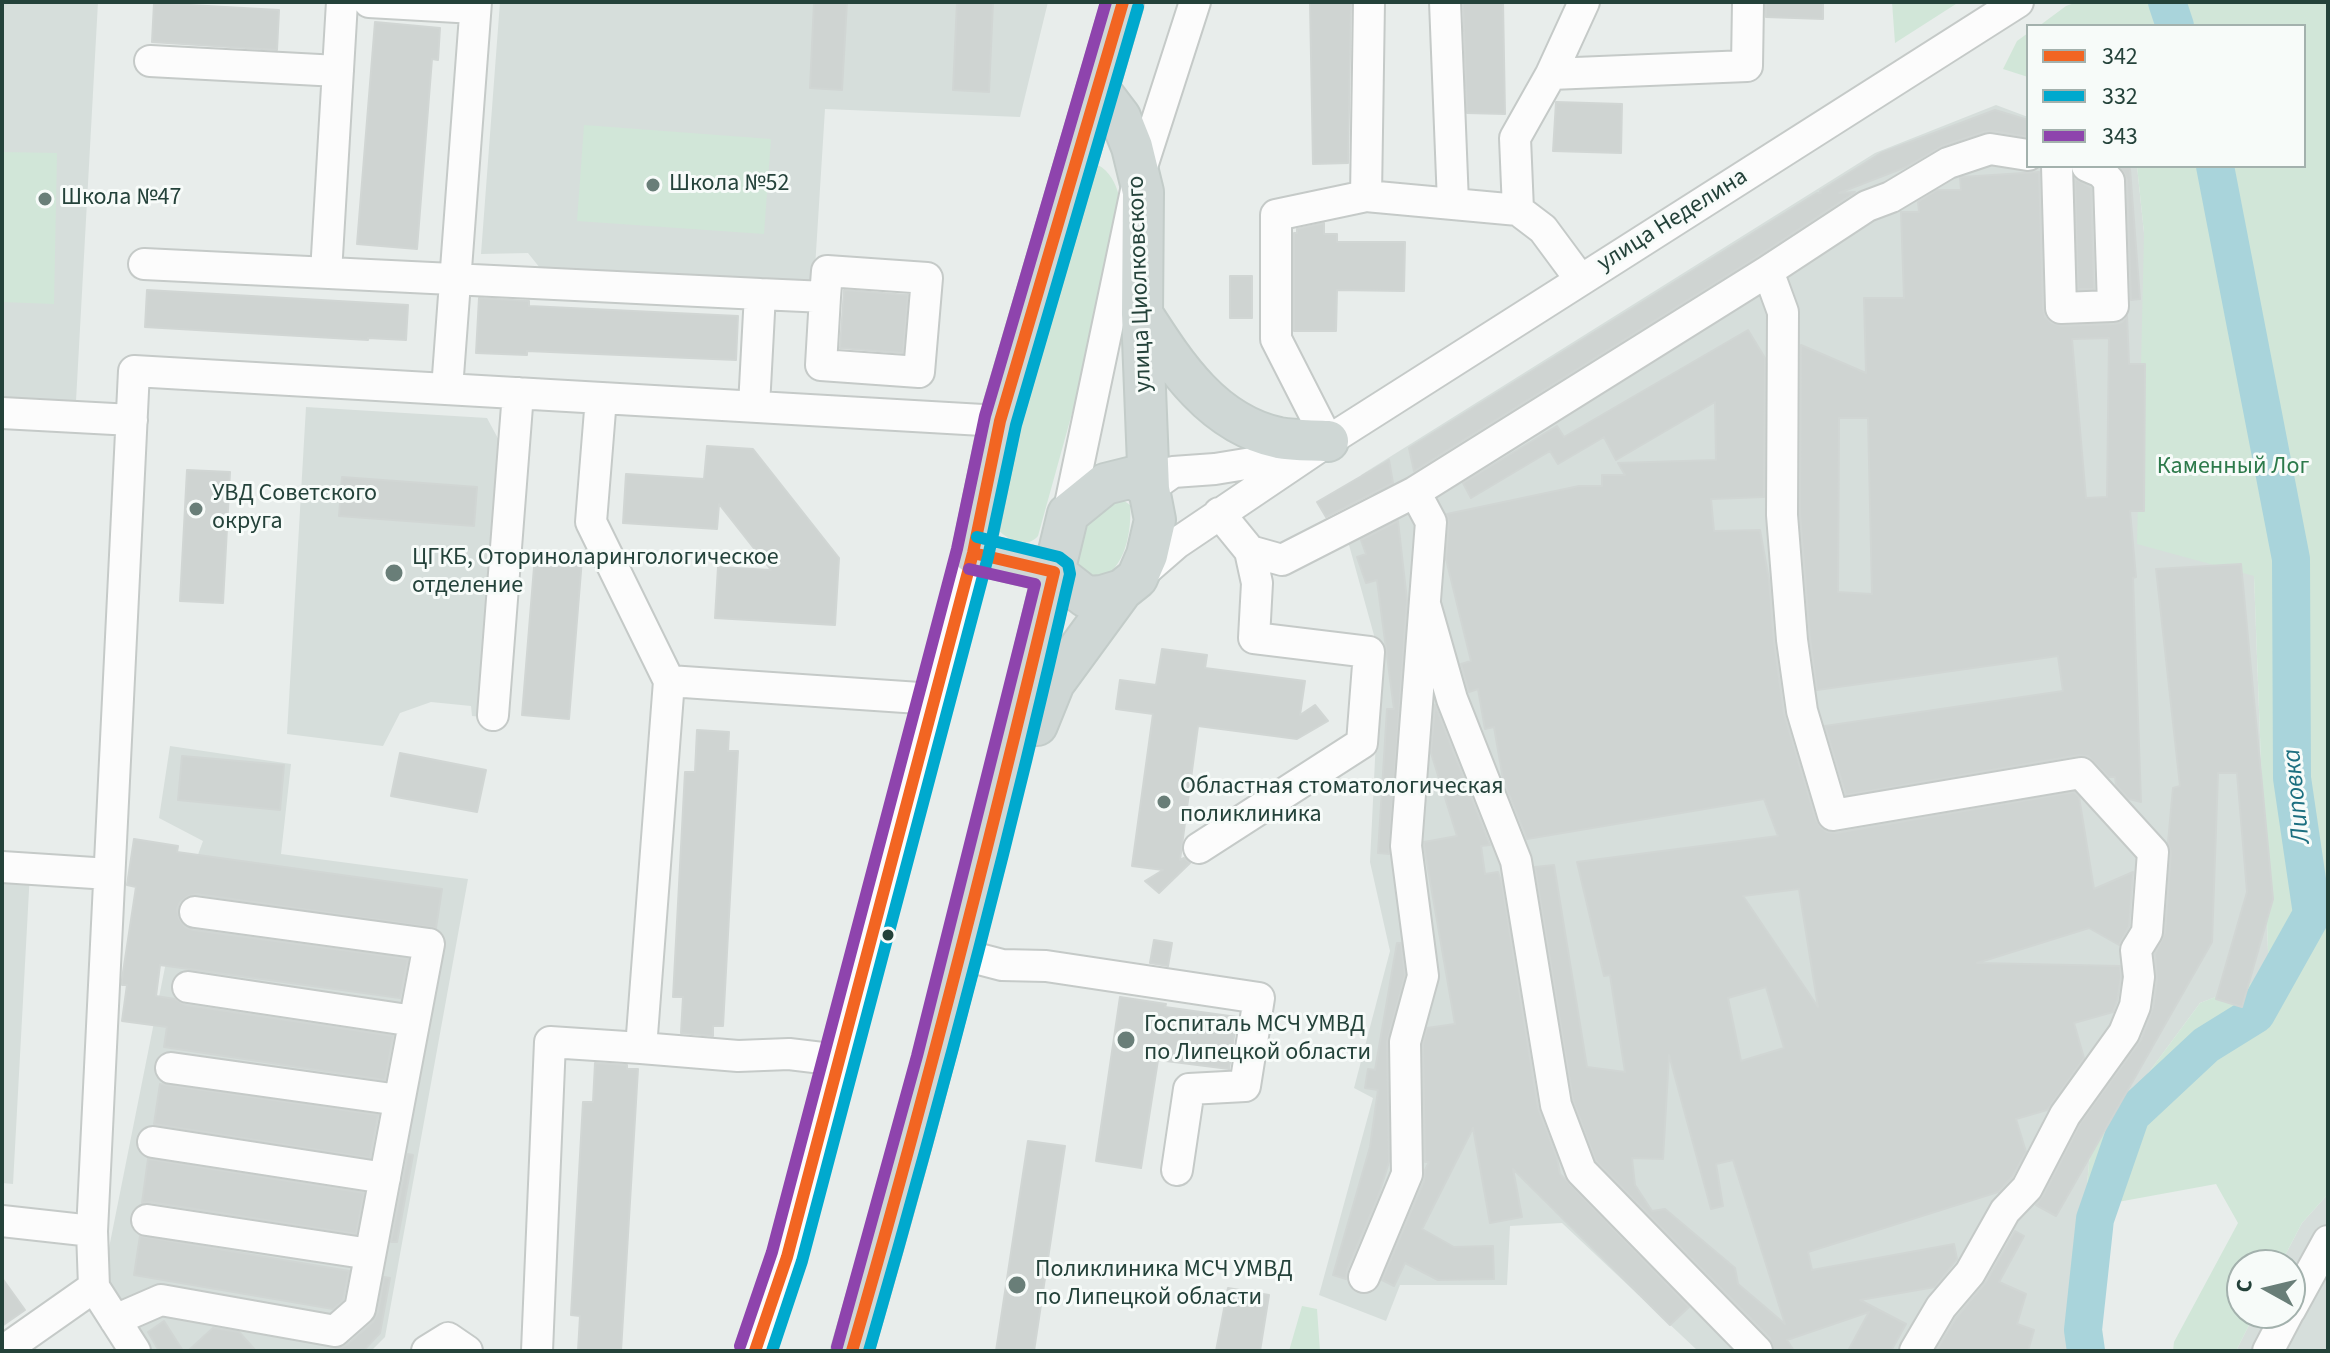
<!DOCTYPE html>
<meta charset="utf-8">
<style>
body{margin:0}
#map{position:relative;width:2330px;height:1353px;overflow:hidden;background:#e8edeb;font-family:"Source Sans 3",sans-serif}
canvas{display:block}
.frame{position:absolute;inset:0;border:4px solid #24423a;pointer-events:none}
.legend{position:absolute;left:2026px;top:24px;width:280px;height:144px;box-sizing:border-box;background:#f7fbf9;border:2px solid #a3b1ad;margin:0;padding:10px 14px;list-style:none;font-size:24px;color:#24423a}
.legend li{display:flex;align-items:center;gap:16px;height:40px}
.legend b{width:40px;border:2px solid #a3b1ad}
.north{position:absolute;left:2226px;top:1249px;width:80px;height:80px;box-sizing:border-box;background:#f7fbf9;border:2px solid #a3b1ad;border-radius:50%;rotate:278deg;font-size:22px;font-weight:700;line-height:32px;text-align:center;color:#24423a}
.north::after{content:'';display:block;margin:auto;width:28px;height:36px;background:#697e78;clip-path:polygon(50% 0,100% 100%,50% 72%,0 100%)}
</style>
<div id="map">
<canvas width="2330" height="1353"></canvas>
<div class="frame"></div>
<ul class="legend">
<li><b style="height:10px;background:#f26522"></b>342</li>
<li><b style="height:10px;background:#00a9ce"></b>332</li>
<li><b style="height:10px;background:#8e44ad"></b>343</li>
</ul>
<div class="north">С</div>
</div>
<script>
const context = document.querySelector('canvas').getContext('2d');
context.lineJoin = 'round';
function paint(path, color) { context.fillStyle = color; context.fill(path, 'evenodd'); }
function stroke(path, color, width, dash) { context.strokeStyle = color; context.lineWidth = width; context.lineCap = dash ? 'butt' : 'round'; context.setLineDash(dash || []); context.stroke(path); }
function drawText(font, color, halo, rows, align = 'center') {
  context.font = font + ' "Source Sans 3",sans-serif'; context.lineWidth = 6; context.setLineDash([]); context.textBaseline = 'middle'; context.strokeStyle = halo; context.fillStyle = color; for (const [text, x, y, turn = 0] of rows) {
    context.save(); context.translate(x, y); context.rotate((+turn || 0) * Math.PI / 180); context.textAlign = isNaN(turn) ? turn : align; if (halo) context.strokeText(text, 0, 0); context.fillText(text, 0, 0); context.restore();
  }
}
paint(new Path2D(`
 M2,2h96l-22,399 -74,-4z
 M500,2h548l-28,115 -195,-8 -11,175 -274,-16 -12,-15 -47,1z
 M1996,105l32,12v49h109l7,67 110,343 15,401 -69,26 -110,149 -18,199h-374l-136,-128 -52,3 -3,59h-107l-14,36 -67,-26 54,-197 -19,-10 36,-137 -20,-89 10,-205 -34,-123 40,-17 -25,-42 514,-322z
 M306,407l181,11 14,26 -19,273 -10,-1 -1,-10 -40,-4 -31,11 -17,33 -96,-12z
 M170,746l121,18 -10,90 187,25 -83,458 -14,14h-221l-47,-73 72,-361 28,-76 -44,-23z
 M2,871l28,1 -17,312 -11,-1z
 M2328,1194v157h-92l19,-38h35v-48h-10l22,-42z`), '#d6dedb');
paint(new Path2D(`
 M1892,2h67l-64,41z
 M2077,2h251v1192l-26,29 -22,42h-38v48h13l-19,38h-63l1,-9 64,-119 -22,-39 -131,24 5,-56 110,-149 69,-27 -15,-400 -117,-32 7,-311 -7,-67h167v-140h-265l27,-20z
 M2028,33v44l-25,-8 14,-28z
 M584,125l187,14 -7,95 -187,-13z
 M2,152l55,1 -3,151 -52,-2z
 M1094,163c25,10 28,42 29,66l-85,307c-14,16 -35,1 -45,-12l89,-347z
 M1123,500l7,5c2,23 -4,67 -33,74 -5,2 -14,0 -20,-1l-6,-46 15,-23z
 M1302,1306l15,3 3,42h-31z`), '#d1e6d8');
stroke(new Path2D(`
 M2167,2l8,24
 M2086,1351l-3,-21 12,-111 36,-104 75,-70 50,-31 56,-100 -20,-136 -1,-219 -76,-393`), '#a9d4db', 38);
const building = new Path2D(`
 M814,2h33l-5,88 -32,-2z
 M957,2h36l-4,90 -36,-2z
 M1310,2h41l-3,161 -35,1z
 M1463,2h40l2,112 -38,-1z
 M1766,2h57v17l-57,-2z
 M154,3l125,7 -2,40 -125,-8z
 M375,22l65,6 -2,32 -6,-1 -15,190 -60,-5z
 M1556,102l66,2 -1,49 -68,-2z
 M1995,110l33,10v17l-35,-6 -9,1 -42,14 -36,21 -67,26 16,-1 -97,64 -344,215 -5,-23 408,-255h4l-1,-2 61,-38z
 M2122,169h8l10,130 -9,1 -4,-120z
 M2039,172l4,136 2,9 7,6 10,3 52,-2 8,-2 5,-6 2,48h16l-1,147h-14l6,66 -3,1 8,224 -12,-3 -13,-14 -1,-8h-6l-21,-21 -9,-1 -233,40 -21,-69 238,-35 -5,-35 -241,34 -7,-52 -10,-124 1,-169 65,28 -2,-75h40l-3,-86h18l-1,-10 19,-12h24l-1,-12 2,-1zM2109,338l-2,159 -21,1 -14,-159zM1839,418h29l4,176 -34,-2z
 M2075,179l16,9 3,101h-16z
 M1324,223v11h13v8h68l-1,49 -67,-1 -1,41h-42v-98h3v-4z
 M1230,276h22v42h-22z
 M147,290l261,15 -2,35 -38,-2v2l-223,-13z
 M844,290l64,5 -5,58 -63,-5z
 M479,298l50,3v5l209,10 -2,44 -209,-9v4l-51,-2z
 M1748,330l17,28 -1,139 -53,2 3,32 46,-1 9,50 5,62 10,72 32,106 4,7 7,5 9,1 238,-41 5,5 15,92 39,-17 -4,54 -10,19 -30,-17 -112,35 143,3 1,11 -4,24 -4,11 -39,11 10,35 -37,52 -31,9 10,33 -14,25 -14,15 -190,60 4,18 142,-26 3,15 -22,28 -75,13 46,24 -15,27h-43l21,-39 -82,28 7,11h-20l-4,-13 -174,-177 -23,-61 -38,-233 19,-2 33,202 38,5 -15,-97 -6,1 -27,-114 201,-26 -14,-37 -237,40 -24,-60 -9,-52 -9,2 -7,-40 -9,3 -8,-28 10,-3 -25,-102 3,-36 -2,-9 132,-28h23v-11h23l-7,-12 98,-3 -1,-58 -99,58 -12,-23 -46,27 -8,-13 -79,47 -8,-15 94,-57 7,11zM1799,889l19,118 -75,-111zM1766,987l18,61 -43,13 -13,-63zM1669,1055l42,154 12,-3 -7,-42 17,-4 52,164 -47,-40 -3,-16 -70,-59 -13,2 -17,-26 -3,-27 31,1z
 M707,446l46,3 86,109 -4,67 -120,-7 3,-51 53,3 -52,-66 -2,25 -94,-6 3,-49 78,5z
 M1389,460l4,23 -67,34 -9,-15z
 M187,470l43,2 -7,131 -43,-2z
 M342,477l135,10 -3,39 -135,-10z
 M1398,521l9,79 -18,254 -11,-1 9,-144h7l-17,-129 -11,3 -9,-26 9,-3 -5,-14z
 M535,555l47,4 -13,160 -47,-4z
 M2241,564l32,335 -31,108 -26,-8 31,-107 -10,-119h-19l-6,169 -156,274 -20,-11 7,-9 37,-72 61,-84 12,-32 4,-29 -2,-25 10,-21 6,-80 -3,-11 5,-54 7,-2 -24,-217z
 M1162,649l45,6 -2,13 100,13 -5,34 15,-10 13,16 -31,18 -99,-13 -18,134 4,-2 6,5 -31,30 -14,-12 18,-11 -31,-4 21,-152 -37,-5 4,-29 36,5z
 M1435,705l55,140 -9,1 4,28 13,-2 4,12 36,224 19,50 3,16 129,133 -19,18 -157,-156 9,48 -32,6 -17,-95 -51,101 32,18 39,-1 1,33 -56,1 -33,-17 -11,23 -12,-6 42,-99 1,-11 4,-8h-4l-2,-118 4,-16 28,-4 -31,-178v-4l33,-6 -26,-83z
 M697,730l32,2 -1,19h10l-15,275h-10v10l-32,-3 2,-36h-10l12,-225h10z
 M400,753l86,17 -9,42 -86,-16z
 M182,756l102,9 -4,45 -102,-10z
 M134,839l44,7 -1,6 265,37 -6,39 -239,-34 -9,2 -8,6 -3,7 2,10 6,8 8,3 215,29 -8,39 -240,-33 -4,31 19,3 10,6 208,31 -8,44 -221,-33 3,-20 -45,-6 5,-36h-5v-6l14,-92 -9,-2z
 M1154,940l18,3 -4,23 -18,-3z
 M1397,943h4l4,32 -18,67 2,120 -10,32 -32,76 -1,9 -13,-4 37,-128 8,-57 -13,-2 3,-19 7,1z
 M1120,997l46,7 -1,3 72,10 -8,52 -71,-9 -17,108 -45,-7z
 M595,1063l32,2v4h11l-17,282h-43l2,-35 -9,-1 12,-213h10z
 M160,1084l218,31 -8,43 -216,-34z
 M1028,1141l37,5 -31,205h-38z
 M408,1154l5,1 -16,87h-6z
 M148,1159l216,34 -8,41 -206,-32 -8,1z
 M2015,1231l9,5 -25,46 27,12 -9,30 17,6 -6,21h-92l20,-33 30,-36z
 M140,1236l209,35 -6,29 -10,9 -199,-34z
 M384,1277l6,1 -10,55 -17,18h-32l16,-6 26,-23 5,-10z
 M2,1278l23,32 -23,16z
 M1228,1288l41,7 -9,56h-44z
 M164,1321l19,30h-24l-11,-19z
 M213,1328l26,4 17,19h-68z`);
paint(building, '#cfd4d2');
stroke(building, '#d1d6d4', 2);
const minor = new Path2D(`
 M369,2l106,6
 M1445,2l8,201
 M150,61l188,10
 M1551,74l196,-8 1,-64
 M2057,166l4,142 52,-2 -4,-125 -8,-9 -14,-6
 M1366,196l3,-194
 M144,264l616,30 -6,112
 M1768,271l15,41 -1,203 10,125 10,71 31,104 248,-42 72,79 -6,80 -11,18 3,27 -4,29 -11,27 -59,82 -38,73 -22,23 -35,62 -29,34 -26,44
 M326,273l16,-271
 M1580,279l-37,-50 -25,-19 -3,-72 36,-64 33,-72
 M760,294l65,3 2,-26 100,7 -8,94 -98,-7 4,-68
 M447,389l29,-387
 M601,398l-10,124 78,159 265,18
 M2,413l130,7
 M1328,441l-52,-102v-124l90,-19 152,14
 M1149,489l24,-17 42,-3 43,-7 42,-13
 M1068,514l71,-338 56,-174
 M1250,551l32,9 133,-68 353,-221 99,-65 24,-9 57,-34 42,-14 38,6
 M1139,576l38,-33 151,-102 690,-439
 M1425,604l27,95 64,162 40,244 25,66 176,180
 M493,715l25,-322
 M1199,848l163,-105 7,-91 -115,-14 3,-55 -7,-32 -31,-38
 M2,867l107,7
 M960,954l42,11 44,1 213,32 -14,88 -56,3 -12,81
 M188,987l226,34
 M641,1048l97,8 51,-2 50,6
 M171,1068l228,32
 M153,1142l232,36
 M147,1220l223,34
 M2,1221l90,10
 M1364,1277l43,-103 -2,-132 18,-66 -17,-130 25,-324 -16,-30
 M2290,1310l38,-69
 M115,1320l46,-20 174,31 25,-22 69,-365 -234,-32
 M3,1351l91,-64
 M135,1351l-41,-64 -2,-56 42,-860 866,50
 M427,1351l21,-13 19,13
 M537,1351l13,-309 91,6 28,-367
 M755,1351l32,-94 186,-704
 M2268,1351l20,-38`);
const major = new Path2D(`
 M1098,88l22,29 12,30 11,45 -1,122 7,175 6,31 -8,35 -10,23 -15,12 -20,6 -16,1 -32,-25 14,-58 37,-30 28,-7 16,12
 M1142,314c34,53 71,110 137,124 16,3 33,2 49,3
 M1037,725l17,-42 68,-93
 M852,1351c76,-257 140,-518 202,-779l-81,-19 27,-132 123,-419`);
stroke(minor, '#c5cac8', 34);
stroke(major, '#c3ccc9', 44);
stroke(minor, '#fcfcfc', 30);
stroke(major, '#cfd7d5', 40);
stroke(new Path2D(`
 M755,1351l32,-94 186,-704 27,-132 123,-419
 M852,1351c75,-258 140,-518 202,-779l-81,-19`), '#f26522', 12);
stroke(new Path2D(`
 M772,1351l30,-90 186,-704 28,-132 122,-418
 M869,1351c74,-257 142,-516 201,-777l-2,-10 -9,-7 -82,-20`), '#00a9ce', 12);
stroke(new Path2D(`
 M740,1346l32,-94 185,-703 28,-133 121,-414
 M837,1347l80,-291 118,-472 -66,-15`), '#8e44ad', 12);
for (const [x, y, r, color] of [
 [653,185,8,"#697e78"],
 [45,199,8,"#697e78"],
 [196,509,8,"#697e78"],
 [394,573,10,"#697e78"],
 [1164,802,8,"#697e78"],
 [888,935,7,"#24423a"],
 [1126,1040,10,"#697e78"],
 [1017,1285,10,"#697e78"]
]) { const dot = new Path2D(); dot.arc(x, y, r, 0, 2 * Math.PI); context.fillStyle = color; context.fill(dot); stroke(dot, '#f7fbf9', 3); }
drawText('24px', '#24423a', '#f7fbf9', [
 ["Школа №52",669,185],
 ["Школа №47",61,199],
 ["УВД Советского",212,495],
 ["округа",212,523],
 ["ЦГКБ, Оториноларингологическое",412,559],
 ["отделение",412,587],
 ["Областная стоматологическая",1180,788],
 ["поликлиника",1180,816],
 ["Госпиталь МСЧ УМВД",1144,1026],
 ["по Липецкой области",1144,1054],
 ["Поликлиника МСЧ УМВД",1035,1271],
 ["по Липецкой области",1035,1299]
], 'left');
drawText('24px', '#24423a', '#f7fbf9', [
 ["улица Неделина",1673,221,-32],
 ["улица Циолковского",1141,284,-92]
]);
drawText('24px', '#2d7a4b', '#f7fbf9', [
 ["Каменный Лог",2233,468]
]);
drawText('italic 26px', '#1c6f80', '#f7fbf9', [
 ["Липовка",2298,796,-96]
]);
</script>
